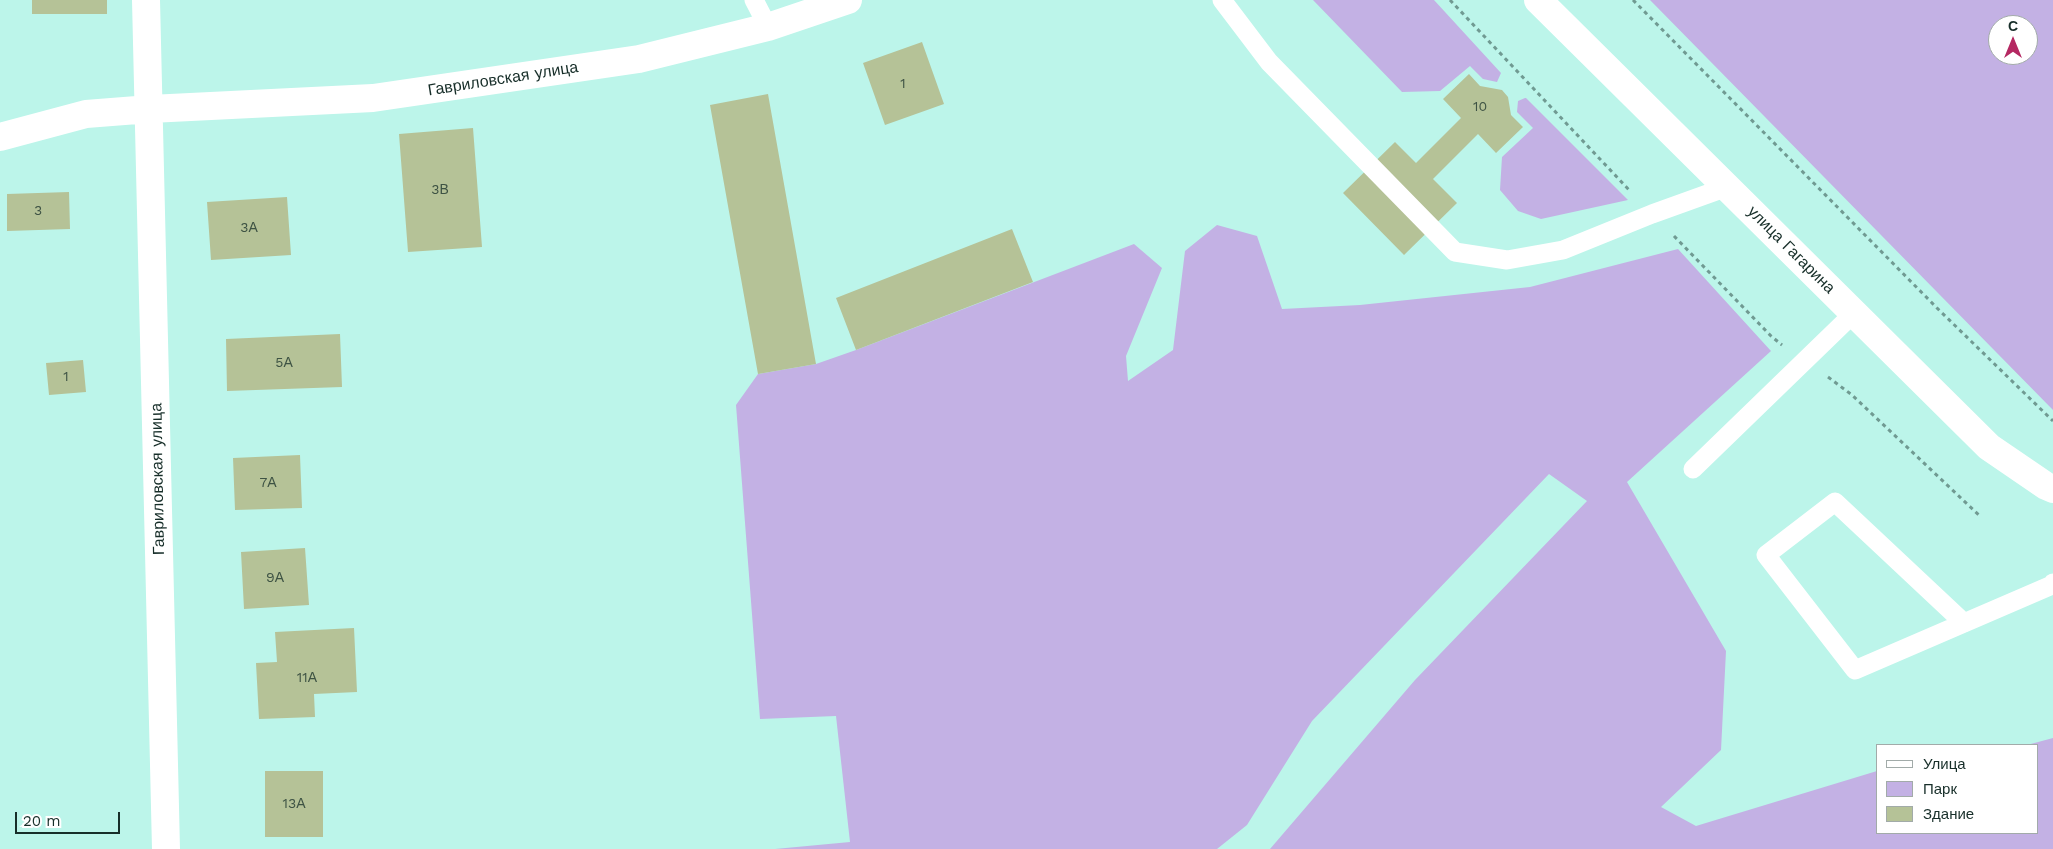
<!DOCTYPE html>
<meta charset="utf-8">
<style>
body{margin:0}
#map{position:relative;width:2053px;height:849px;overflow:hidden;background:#bcf5ea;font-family:"Work Sans",sans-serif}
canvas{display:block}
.legend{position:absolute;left:1876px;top:744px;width:162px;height:90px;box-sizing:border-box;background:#fff;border:1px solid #a2aba9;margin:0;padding:6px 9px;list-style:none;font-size:15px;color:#172e29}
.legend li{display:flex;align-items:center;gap:10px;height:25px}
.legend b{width:25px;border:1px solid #a2aba9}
.north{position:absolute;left:1988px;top:15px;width:50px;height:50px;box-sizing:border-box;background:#fff;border:1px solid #a2aba9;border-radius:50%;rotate:0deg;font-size:14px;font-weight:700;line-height:20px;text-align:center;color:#172e29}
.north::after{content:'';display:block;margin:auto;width:18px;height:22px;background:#b52962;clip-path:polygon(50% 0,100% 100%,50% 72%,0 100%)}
.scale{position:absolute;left:15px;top:812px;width:105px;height:22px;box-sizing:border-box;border:2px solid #172e29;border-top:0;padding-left:6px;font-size:15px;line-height:18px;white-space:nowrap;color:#172e29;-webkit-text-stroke:4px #fff;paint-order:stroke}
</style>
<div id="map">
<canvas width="2053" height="849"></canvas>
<ul class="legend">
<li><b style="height:6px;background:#fff"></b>Улица</li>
<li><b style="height:14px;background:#c3b1e4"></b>Парк</li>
<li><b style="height:14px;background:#b5c297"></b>Здание</li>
</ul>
<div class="north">С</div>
<div class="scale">20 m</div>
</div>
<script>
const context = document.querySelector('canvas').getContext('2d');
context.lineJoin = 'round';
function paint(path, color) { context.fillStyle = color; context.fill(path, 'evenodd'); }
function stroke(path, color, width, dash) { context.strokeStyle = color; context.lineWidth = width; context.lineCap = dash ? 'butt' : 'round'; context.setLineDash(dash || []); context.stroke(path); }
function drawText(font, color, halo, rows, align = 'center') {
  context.font = font + ' "Work Sans",sans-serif'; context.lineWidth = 4.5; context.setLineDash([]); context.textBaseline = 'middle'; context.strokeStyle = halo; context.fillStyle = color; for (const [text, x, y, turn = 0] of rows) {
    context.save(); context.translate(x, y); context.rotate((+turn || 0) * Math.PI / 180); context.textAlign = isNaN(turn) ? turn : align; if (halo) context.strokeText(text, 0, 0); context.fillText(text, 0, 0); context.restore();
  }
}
paint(new Path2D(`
 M1313,0h121l67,73 -4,9 -14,-3 -13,-13 -30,25 -38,1z
 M1650,0h403v410zM1998,25h30v30h-30z
 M1525,98h1l102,102 -87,19 -23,-8 -18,-21 2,-33 31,-29 -16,-16 1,-11z
 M1217,225l40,11 25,73 78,-4 170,-18 148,-38 93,102 -144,131 99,169 -5,99 -60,57 35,19 181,-55v62h160v-88h-10l26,-7v111h-783l145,-169 172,-179 -38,-27 -237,247 -65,104 -30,24h-442l75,-7 -14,-126 -76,3 -24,-314 22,-31 58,-10 40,-14 278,-106 28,24 -36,88 2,25 45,-31 12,-99z`), '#c3b1e4');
paint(new Path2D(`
 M32,0h75v14h-75z
 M922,42l22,62 -59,21 -22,-62z
 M1469,74l11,12 22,4 6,7 3,18 12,12 -27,26 -18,-19 -45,45 24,24 -53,52 -61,-62 52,-51 21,21 45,-45 -18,-19z
 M768,94l48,270 -58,10 -48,-269z
 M473,128l9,119 -74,5 -9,-118z
 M69,192l1,37 -63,2v-37z
 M287,197l4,58 -80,5 -4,-58z
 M1012,229l21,53 -177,68 -20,-52z
 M340,334l2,53 -115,4 -1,-52z
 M83,360l3,32 -37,3 -3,-32z
 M300,455l2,53 -67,2 -2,-52z
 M305,548l4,57 -65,4 -3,-57z
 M354,628l3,64 -43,2 1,23 -56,2 -3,-56 21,-1 -2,-30z
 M265,771h58v66h-58z`), '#b5c297');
stroke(new Path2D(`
 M1450,0l181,192
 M1633,0l305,309 115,112
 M1674,236l97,100 11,9
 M1828,377l24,18 129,122`), '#709a92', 3, [4, 4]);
stroke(new Path2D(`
 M754,0l14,27
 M1222,0l47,62 186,190 52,8 56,-10 89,-36 75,-27
 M1693,469l161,-156
 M1964,623l-129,-121 -69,53 89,115 197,-85 1,-2`), '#fff', 19);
stroke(new Path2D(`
 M146,0l20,849
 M0,137l86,-23 64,-5 223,-11 266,-39 129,-32 80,-27`), '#fff', 28);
stroke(new Path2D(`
 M1538,0l451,447 57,39 7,3`), '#fff', 28);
drawText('14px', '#3e5344', null, [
 ["1",903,84],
 ["10",1480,107],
 ["3В",440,190],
 ["3",38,211],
 ["3А",249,228],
 ["5А",284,363],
 ["1",66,377],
 ["7А",268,483],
 ["9А",275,578],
 ["11А",307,678],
 ["13А",294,804]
]);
drawText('16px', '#172e29', '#fff', [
 ["Гавриловская улица",503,79,-9],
 ["улица Гагарина",1791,250,45],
 ["Гавриловская улица",158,479,-91]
]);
</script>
